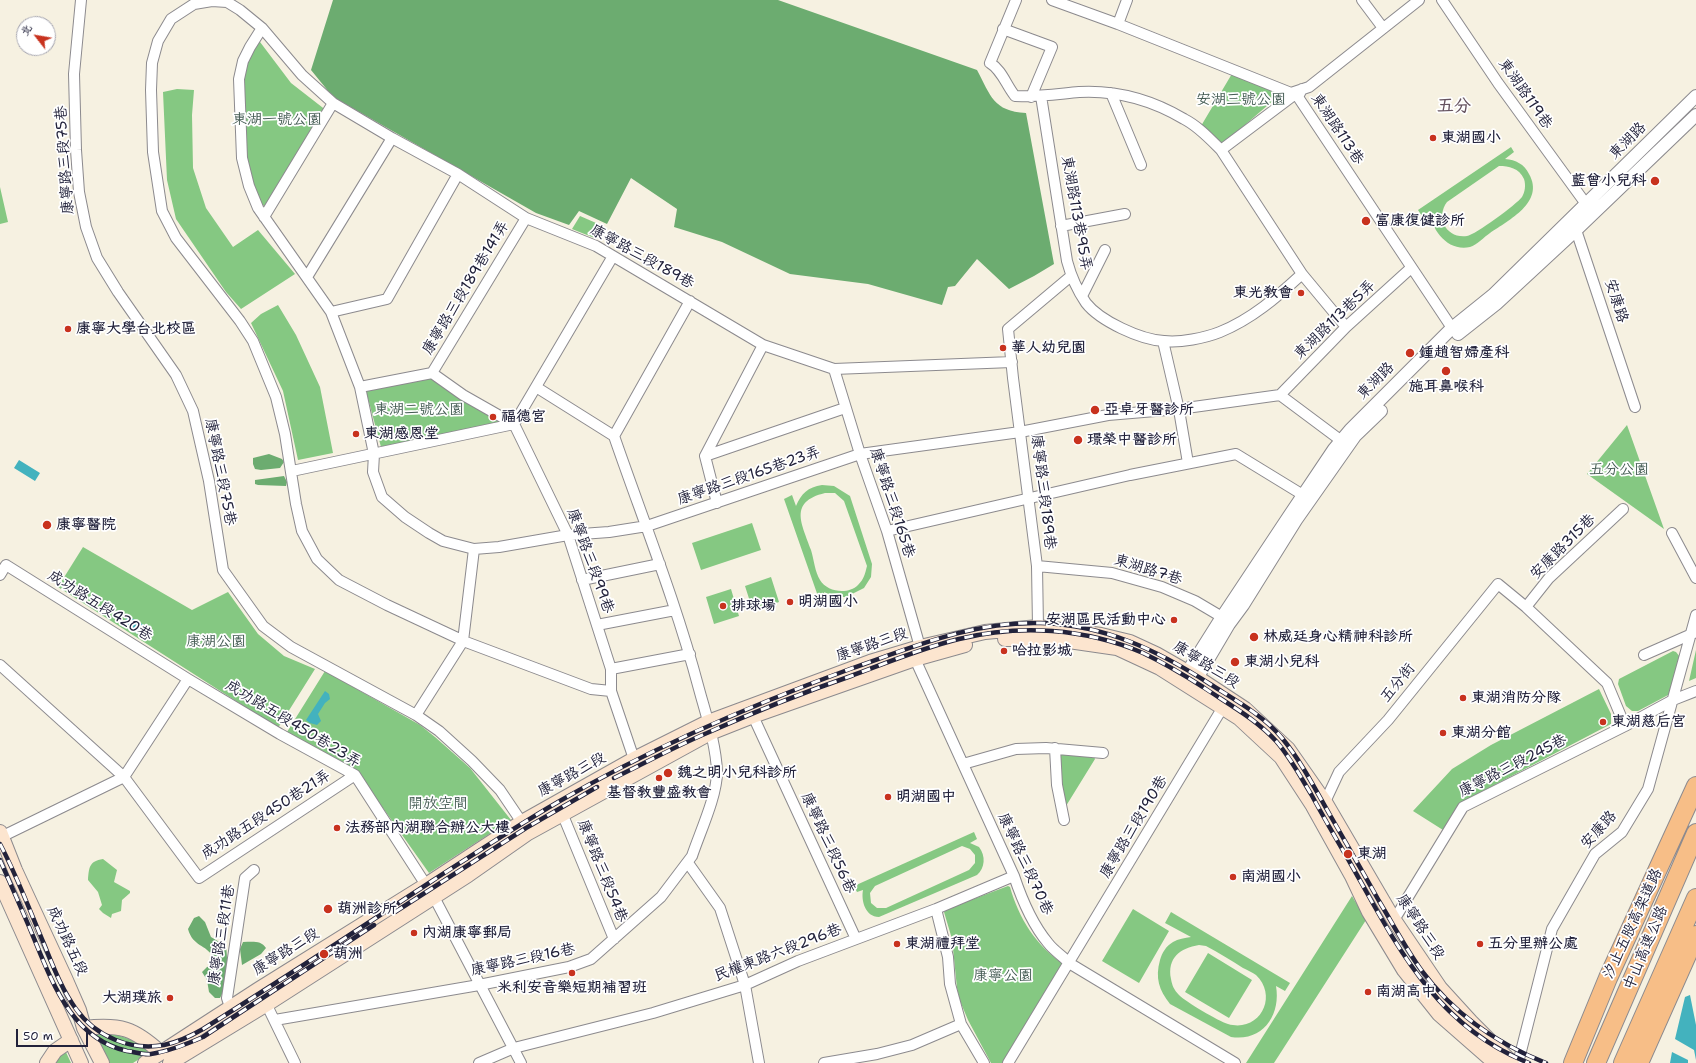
<!DOCTYPE html>
<meta charset="utf-8">
<style>
body{margin:0}
#map{position:relative;width:1696px;height:1063px;overflow:hidden;background:#f6f1e1;font-family:"Shantell Sans","LXGW WenKai TC",sans-serif}
canvas{display:block}
.north{position:absolute;left:16px;top:16px;width:40px;height:40px;box-sizing:border-box;background:#fff;border:1px solid #a7a7b1;border-radius:50%;rotate:301deg;font-size:11px;font-weight:700;line-height:16px;text-align:center;color:#22223b}
.north::after{content:'';display:block;margin:auto;width:14px;height:18px;background:#c8321e;clip-path:polygon(50% 0,100% 100%,50% 72%,0 100%)}
.scale{position:absolute;left:16px;top:1029px;width:72px;height:18px;box-sizing:border-box;border:2px solid #22223b;border-top:0;padding-left:5px;font-size:12px;line-height:14px;white-space:nowrap;color:#22223b;-webkit-text-stroke:3px #fff;paint-order:stroke}
</style>
<div id="map">
<canvas width="1696" height="1063"></canvas>
<div class="north">北</div>
<div class="scale">50 m</div>
</div>
<script>
const context = document.querySelector('canvas').getContext('2d');
context.lineJoin = 'round';
function paint(path, color) { context.fillStyle = color; context.fill(path, 'evenodd'); }
function stroke(path, color, width, dash) { context.strokeStyle = color; context.lineWidth = width; context.lineCap = dash ? 'butt' : 'round'; context.setLineDash(dash || []); context.stroke(path); }
function drawText(font, color, halo, rows, align = 'center') {
  context.font = font + ' "Shantell Sans","LXGW WenKai TC",sans-serif'; context.lineWidth = 3.5; context.setLineDash([]); context.textBaseline = 'middle'; context.strokeStyle = halo; context.fillStyle = color; for (const [text, x, y, turn = 0] of rows) {
    context.save(); context.translate(x, y); context.rotate((+turn || 0) * Math.PI / 180); context.textAlign = isNaN(turn) ? turn : align; if (halo) context.strokeText(text, 0, 0); context.fillText(text, 0, 0); context.restore();
  }
}
paint(new Path2D(`
 M257,38l34,45 36,28 -61,94 -6,1 -15,-28 -3,-103z
 M1233,72l50,20 -60,52 -22,-18z
 M177,89l17,1 -2,25 1,53 13,40 27,39 25,-17 37,44 -54,35 -15,-17 -50,-73 -9,-39 -4,-88z
 M1511,147l3,5 -9,7c11,1 19,5 24,15 16,28 -20,46 -39,59 -6,4 -13,12 -20,14 -22,5 -39,-17 -40,-36l-8,5 -4,-6zM1499,166c10,0 20,2 25,13 2,6 1,13 -2,18 -5,7 -47,38 -55,39 -20,3 -32,-18 -20,-34z
 M0,187l8,35 -8,2z
 M580,216l23,10 -6,13 -25,-10z
 M278,305l18,30 24,52 13,66 -35,7 -15,-69 -32,-68 10,-9z
 M432,378l73,44 -1,6 -123,19 -15,-56z
 M1627,425l37,104 -77,-55z
 M822,485l12,1 16,10 22,68 -1,13 -7,11 -18,9h-11l-11,-5 2,8 -6,2 -36,-103 8,-4 4,11c5,-12 12,-19 26,-21zM825,493h10l9,8 23,65c-2,8 -3,13 -9,19 -10,10 -31,7 -38,-5 -5,-8 -6,-20 -9,-30 -9,-26 -23,-48 14,-57z
 M752,523l9,27 -60,20 -9,-27z
 M83,547l109,63 36,-18 30,42 26,22 31,13 -37,59 -220,-141z
 M771,577l8,25 -26,9 -8,-25z
 M731,589l8,27 -25,8 -8,-27z
 M1696,650v28l-7,3z
 M1673,651l3,1 4,5 -10,37 -32,17h-6l-6,-5 -8,-22 1,-5z
 M325,671l95,54 15,12 35,31 41,52 -82,53 -73,-103 -69,-38z
 M1599,689l12,25v10l-151,79 -17,27 -30,-19 39,-42 39,-24z
 M1059,753l35,4 1,2 -29,47 -3,-1z
 M974,832l3,7 -7,4 9,4c7,9 6,21 -2,28l-98,42c-14,0 -18,-17 -16,-27l-6,2 -3,-6zM962,846l8,3 5,6v8l-6,7 -83,38h-9l-6,-5 -1,-10 5,-7z
 M103,859l14,11 -3,12 16,9v2l-8,7 -1,11 -9,3 -1,4 -8,-5 -4,-4 3,-4 -4,-13 -10,-12c1,-12 1,-19 15,-21z
 M1008,886l2,1c9,32 26,58 53,77l-58,99h-14l-23,-43 -8,-19 -3,-13 -5,-49 -8,-27 3,-3z
 M1352,896l14,24 -92,143h-28z
 M1133,909l36,22 -30,52 -37,-22z
 M1171,912l119,71 -5,8 -9,-5c5,29 -13,56 -45,51l-61,-33c-11,-14 -15,-26 -10,-44 2,-7 6,-14 13,-18 5,-3 12,-4 18,-5l-26,-14zM1199,945l7,1c13,7 25,14 37,22 4,2 9,4 13,7 23,22 3,58 -28,49 -10,-3 -42,-22 -49,-29 -5,-5 -7,-10 -8,-16 -4,-21 9,-31 28,-34z
 M1208,953l44,27 -23,38 -44,-26z
 M106,1033c18,3 30,7 44,19l-17,11h-23l-14,-28z
 M65,1050l6,13h-22z`), '#85c882');
paint(new Path2D(`
 M333,0h445l199,70c14,26 16,41 49,43l28,151 -20,12 -25,13 -32,-30 -22,27 -7,1 -6,18 -74,-21 -78,-10 -68,-32 -48,-15 3,-18 -46,-31 -24,46 -28,-13 -10,14 -33,-12 -203,-116 -22,-27z
 M269,454l13,5 2,3 -4,6 -19,2 -6,-1 -2,-5v-6z
 M284,476l3,6 -1,4 -28,-1 -3,-1v-4z
 M199,916l6,6 6,15 15,9c2,15 2,40 -6,52h-5l-6,-6 -2,-12 -5,-8 5,-5 4,-1 2,-9c-7,-13 -20,-10 -25,-28l6,-11z
 M243,942c9,0 18,-2 23,6l-5,6 -19,11 -2,-16z`), '#6cac70');
paint(new Path2D(`
 M19,460l21,13 -5,8 -21,-13z
 M128,616l16,9 -6,9 -16,-9z
 M325,691l4,3 1,5 -5,4 -7,11 3,7 -4,4 -7,-2 -4,-3z
 M1690,995l6,30v35l-2,-10 -19,-11 10,-42z
 M1672,1052l16,8v3h-18z`), '#43b2be');
const minor = new Path2D(`
 M81,0l-7,74 2,76 3,42 7,35 11,31 21,34 58,83 17,36 16,70 14,89 40,56 28,21 125,68 23,16 33,30 28,29 25,37
 M1016,0l-26,63c12,7 16,22 25,33 22,1 42,-2 64,-4 37,-2 73,8 105,27 14,7 26,20 37,31l81,-61
 M1052,0l66,24 173,69 18,-6 110,-87
 M1362,0l21,28
 M1442,0l56,83 88,121 -10,26 59,177
 M1118,24l9,-24
 M262,28l-12,19 -7,14 -4,18 3,79 7,28 9,22 73,104 29,75 14,67 -1,18 9,25 23,20 24,16 14,8 31,8 25,-2 69,-12 41,-3 38,-6 213,-72 160,-22 88,-17 71,-6 101,-14 67,50
 M1003,29l49,18 -21,50
 M1302,89l-4,8 154,231
 M1111,93l30,72
 M1041,96l26,165c4,15 10,29 19,42 14,18 55,37 78,38 16,2 41,-3 56,-9 32,-13 57,-35 82,-58
 M1221,150l81,124 44,53
 M264,217l69,-114
 M1061,226l64,-12
 M307,277l85,-139
 M1082,296l23,-46
 M331,312l56,-13 71,-125
 M1163,341l16,69 9,53
 M834,369l26,85 27,77 33,116
 M432,373l31,22 51,29 54,111 43,134v22l23,68
 M360,387l72,-14 94,-155
 M536,387l78,49
 M1280,395l66,-68 65,-59
 M514,424l99,-168
 M614,436l76,-135
 M705,456l140,-48
 M292,471l222,-47
 M717,503l-12,-47 58,-111
 M887,531l243,-56 106,-21 67,41
 M1672,533l24,45
 M1037,566l75,7 50,14 33,14 27,16
 M0,575l6,-10 182,114 92,55 75,41 71,110
 M582,580l78,-16
 M1526,607l23,-29 74,-69
 M597,625l78,-15
 M1038,627l-1,-61 -24,-188 -5,-49 63,-53
 M1644,655l50,-22
 M915,659l99,217c8,24 18,48 34,67 6,8 15,13 21,20l166,100
 M0,665l124,112 75,101 156,-103
 M611,669l79,-15
 M611,691l-20,-2 -125,-47 -79,-37 -48,-25 -22,-21 -15,-28 -6,-27 -11,-70 -9,-37 -23,-56 -13,-20 -64,-83 -14,-27 -9,-59 -2,-62 1,-27 6,-22 13,-22 23,-15 18,-3 15,1 13,8 22,18 40,47 31,28 59,35 66,36 68,44 70,28 167,99 71,24 178,-7
 M416,715l47,-74 11,-92
 M753,716l103,223
 M1055,748l2,37 7,35
 M963,764l53,-15 30,-1 57,5
 M1325,802l14,-30 49,-52 110,-136 28,23 81,76 18,43
 M562,813l52,126
 M3,836l121,-59 64,-98
 M688,863l32,45 25,77 14,78
 M434,897l87,166
 M936,909l12,48 2,27 11,40 23,39
 M1394,920l69,-113 162,-81 48,-26 23,-9
 M259,989l36,74
 M230,1007l-3,-9 18,-120 9,-8
 M275,1020l204,-35 90,-18 22,-8 70,-62 31,-41c8,-24 25,-60 25,-84 -1,-28 -11,-57 -18,-83 -23,-87 -56,-169 -85,-253
 M479,1063l35,-15 139,-35 92,-28 53,-24 138,-52 78,-33
 M824,1063l53,-9 35,-9 49,-21
 M1008,1063l215,-356
 M1518,1063l34,-134 43,-75 27,-22 26,-43 48,-174`);
const tertiary = new Path2D(`
 M1458,334l38,-30 80,-74 120,-115
 M1183,679l39,-62 67,-101 45,-67 16,-19 102,-102 41,-33 203,-199
 M1193,685l36,-61 14,-19 53,-85 59,-84 26,-25`);
const secondary = new Path2D(`
 M1005,639h50l62,9 43,20 79,50 42,39 32,49 39,70 17,36 35,58 35,44 56,49
 M0,832l15,38 50,108 14,32 5,18 18,35
 M0,882l81,181
 M84,1028c36,-4 50,0 77,25
 M47,1063l8,-12 16,-11
 M145,1063l114,-74 167,-104 96,-63 112,-63 74,-37 162,-60 50,-15 65,-15 53,-5 63,8 29,7 26,12 42,24 47,31 43,40 37,53 69,118 46,68 31,34 41,41
 M170,1063l97,-59 201,-129 60,-42 182,-100 43,-17 162,-57 50,-14`);
const motorway = new Path2D(`
 M1573,1063l35,-85 88,-192
 M1596,1063l100,-230
 M1623,1063l73,-165
 M1639,1063l57,-128`);
stroke(minor, '#8c8a8e', 12);
stroke(tertiary, '#8c8a8e', 14);
stroke(secondary, '#8c8a8e', 16);
stroke(motorway, '#8c8a8e', 20);
stroke(minor, '#fff', 10);
stroke(tertiary, '#fff', 12);
stroke(secondary, '#fce5cf', 14);
stroke(motorway, '#f7be87', 18);
const rail = new Path2D(`
 M614,778c31,-15 62,-32 93,-45 47,-21 95,-40 144,-57 35,-13 71,-28 108,-37 61,-15 126,-11 184,14 21,10 41,22 60,34 25,17 53,32 73,54 14,16 24,35 35,53 12,22 24,43 37,65 47,83 86,167 181,204
 M0,844c17,32 30,67 44,100 9,22 18,46 32,65 20,28 55,42 88,36 14,-3 27,-9 39,-16 77,-48 153,-98 229,-148 42,-27 83,-54 126,-79 93,-54 191,-96 292,-133 63,-22 123,-48 191,-46 64,2 116,27 169,61 25,16 53,31 72,54 19,23 33,51 48,77 16,28 33,57 49,86 14,23 27,48 43,70 32,43 76,73 124,92
 M0,860c11,25 22,50 33,76 19,46 39,103 94,115 8,1 17,4 24,3 19,-3 36,-10 52,-17l171,-112
 M395,912l131,-84 71,-41`);
stroke(rail, '#22223b', 4.5);
stroke(rail, '#fff', 3, [9]);
for (const [x, y, r, color] of [
 [1433,138,4,"#c8321e"],
 [1655,181,5,"#c8321e"],
 [1366,221,5,"#c8321e"],
 [1301,293,4,"#c8321e"],
 [68,329,4,"#c8321e"],
 [1003,348,4,"#c8321e"],
 [1410,353,5,"#c8321e"],
 [1446,371,5,"#c8321e"],
 [1095,410,5,"#c8321e"],
 [493,417,4,"#c8321e"],
 [356,434,4,"#c8321e"],
 [1078,440,5,"#c8321e"],
 [47,525,5,"#c8321e"],
 [790,602,4,"#c8321e"],
 [723,606,4,"#c8321e"],
 [1174,620,4,"#c8321e"],
 [1254,637,5,"#c8321e"],
 [1004,651,4,"#c8321e"],
 [1235,662,5,"#c8321e"],
 [1463,698,4,"#c8321e"],
 [1603,722,4,"#c8321e"],
 [1443,733,4,"#c8321e"],
 [668,773,5,"#c8321e"],
 [659,778,4,"#c8321e"],
 [888,797,4,"#c8321e"],
 [337,828,4,"#c8321e"],
 [1348,854,5,"#c8321e"],
 [1233,877,4,"#c8321e"],
 [328,909,5,"#c8321e"],
 [414,933,4,"#c8321e"],
 [897,944,4,"#c8321e"],
 [1480,944,4,"#c8321e"],
 [324,954,5,"#c8321e"],
 [572,973,4,"#c8321e"],
 [1368,992,4,"#c8321e"],
 [170,998,4,"#c8321e"]
]) { const dot = new Path2D(); dot.arc(x, y, r, 0, 2 * Math.PI); context.fillStyle = color; context.fill(dot); stroke(dot, '#fff', 1.5); }
drawText('15px', '#22223b', '#fff', [
 ["東湖路119巷",1525,94,55],
 ["東湖路113巷",1337,129,56],
 ["東湖路",1628,141,-45],
 ["康寧路三段75巷",65,160,-94],
 ["東湖路113巷95弄",1076,213,80],
 ["康寧路三段189巷",642,257,29],
 ["康寧路三段189巷141弄",466,288,-59],
 ["安康路",1616,301,72],
 ["東湖路113巷5弄",1335,320,-44],
 ["東湖路",1376,381,-45],
 ["康寧路三段75巷",220,472,79],
 ["康寧路三段165巷23弄",749,476,-19],
 ["康寧路三段189巷",1043,492,83],
 ["康寧路三段165巷",892,503,72],
 ["安康路315巷",1563,547,-45],
 ["康寧路三段99巷",590,561,70],
 ["東湖路7巷",1148,570,17],
 ["成功路五段420巷",100,606,32],
 ["康寧路三段",872,645,-19],
 ["康寧路三段",1206,665,32],
 ["五分街",1398,683,-51],
 ["成功路五段450巷23弄",293,724,31],
 ["康寧路三段245巷",1513,766,-27],
 ["康寧路三段",572,775,-29],
 ["成功路五段450巷21弄",266,815,-33],
 ["康寧路三段190巷",1134,827,-59],
 ["安康路",1599,830,-48],
 ["康寧路三段56巷",828,843,65],
 ["康寧路三段70巷",1025,864,65],
 ["康寧路三段54巷",602,871,68],
 ["汐止五股高架道路",1633,924,-65],
 ["康寧路三段",1420,927,57],
 ["康寧路三段11巷",222,935,-81],
 ["成功路五段",67,941,65],
 ["中山高速公路",1646,948,-67],
 ["康寧路三段",286,952,-32],
 ["民權東路六段296巷",778,953,-21],
 ["康寧路三段16巷",523,960,-12]
]);
drawText('15px', '#455c54', '#fff', [
 ["安湖三號公園",1241,100],
 ["東湖一號公園",277,120],
 ["東湖二號公園",419,410],
 ["五分公園",1619,470],
 ["康湖公園",216,642],
 ["開放空間",438,804],
 ["康寧公園",1003,976]
]);
drawText('bold 15px', '#22223b', '#fff', [
 ["東湖國小",1441,138],
 ["藍曾小兒科",1646,181,"right"],
 ["富康復健診所",1375,221],
 ["東光教會",1293,293,"right"],
 ["康寧大學台北校區",76,329],
 ["華人幼兒園",1011,348],
 ["鍾趙智婦產科",1419,353],
 ["施耳鼻喉科",1446,387,"center"],
 ["亞卓牙醫診所",1104,410],
 ["福德宮",501,417],
 ["東湖感恩堂",364,434],
 ["璟榮中醫診所",1087,440],
 ["康寧醫院",56,525],
 ["明湖國小",798,602],
 ["排球場",731,606],
 ["安湖區民活動中心",1166,620,"right"],
 ["林威廷身心精神科診所",1263,637],
 ["哈拉影城",1012,651],
 ["東湖小兒科",1244,662],
 ["東湖消防分隊",1471,698],
 ["東湖慈后宮",1611,722],
 ["東湖分館",1451,733],
 ["魏之明小兒科診所",677,773],
 ["基督教豐盛教會",659,793,"center"],
 ["明湖國中",896,797],
 ["法務部內湖聯合辦公大樓",345,828],
 ["東湖",1357,854],
 ["南湖國小",1241,877],
 ["葫洲診所",337,909],
 ["內湖康寧郵局",422,933],
 ["東湖禮拜堂",905,944],
 ["五分里辦公處",1488,944],
 ["葫洲",333,954],
 ["米利安音樂短期補習班",572,988,"center"],
 ["南湖高中",1376,992],
 ["大湖璞旅",162,998,"right"]
], 'left');
drawText('bold 17px', '#65525f', '#fff', [
 ["五分",1454,107]
]);
</script>
